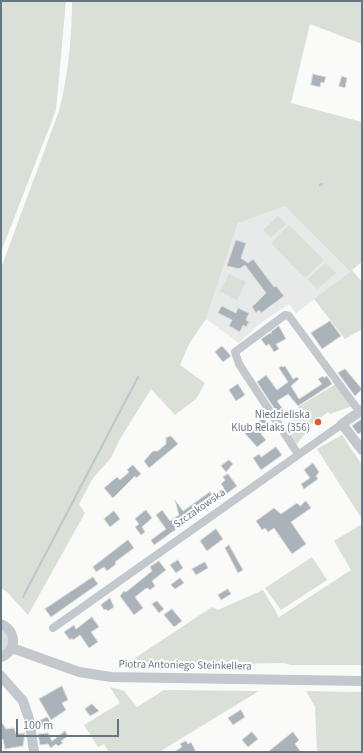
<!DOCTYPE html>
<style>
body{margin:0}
#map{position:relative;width:363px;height:753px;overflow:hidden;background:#fafaf8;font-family:"Source Sans 3",sans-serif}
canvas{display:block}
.frame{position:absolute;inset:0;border:2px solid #657683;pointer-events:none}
.scale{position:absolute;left:16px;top:719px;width:103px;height:18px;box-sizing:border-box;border:2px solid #657683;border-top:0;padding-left:5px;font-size:12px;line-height:14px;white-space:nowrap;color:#657683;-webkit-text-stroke:3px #fff;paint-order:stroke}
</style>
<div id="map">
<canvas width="363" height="753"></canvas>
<div class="frame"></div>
<div class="scale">100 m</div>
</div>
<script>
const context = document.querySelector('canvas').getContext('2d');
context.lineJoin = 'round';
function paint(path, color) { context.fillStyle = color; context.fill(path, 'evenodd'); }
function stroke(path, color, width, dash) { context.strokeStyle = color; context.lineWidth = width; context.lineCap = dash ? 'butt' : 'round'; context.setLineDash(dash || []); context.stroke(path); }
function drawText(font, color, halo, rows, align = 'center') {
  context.font = font + ' "Source Sans 3",sans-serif'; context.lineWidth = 4; context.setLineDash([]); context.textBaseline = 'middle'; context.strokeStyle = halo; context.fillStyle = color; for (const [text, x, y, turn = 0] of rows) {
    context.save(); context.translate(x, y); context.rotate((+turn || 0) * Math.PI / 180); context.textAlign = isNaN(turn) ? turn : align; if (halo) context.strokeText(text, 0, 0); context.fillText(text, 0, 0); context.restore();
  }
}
paint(new Path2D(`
 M285,206l65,66 -54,41 -7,-9 -31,21 -19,18 -33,-24 32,-96z`), '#e8e9e9');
paint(new Path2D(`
 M1,1h65l-10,109 -55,142z
 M72,1h290v43l-52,-20 -19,79 71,19v140l-10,8 10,12v47l-17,10 -31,-40 36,-27 -65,-66 -47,17 -32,96 -17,25 -9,21 25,18 -9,16 -21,16 -24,-26 -31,50 -9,19 -18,20 -14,26 6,9 -57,102 -21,-23 -6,-4v-320l58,-157c9,-35 13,-74 13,-110z
 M278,216l8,8 -15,14 -8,-8z
 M289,225l35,35 -19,18 -34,-35z
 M326,263l10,10 -19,16 -10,-10z
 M229,274l17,8 -9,18 -17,-9z
 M339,382l16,23 -25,9 -2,-2 -20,15 1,2 -18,22 -12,-20 24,-17 -5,-7z
 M342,435l20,30v54l-45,-70z
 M362,524v141h-71l-8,-2 -151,3 -11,-2 14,-6 77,-51 6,3 45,-20 16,27 72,-47 -17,-29z
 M312,557l15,23 -46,30 -16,-22z
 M1,626l5,3 4,14 -9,12z
 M110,687l14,4 13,16 27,-17 95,1 -100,61h-50l-5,-8 -6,3 -14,-22 36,-22z
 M306,691l56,1v60h-45l-2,-45z`), '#dadfd7');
stroke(new Path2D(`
 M320,185l2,-1
 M23,597l115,-220`), '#bbc7cb', 2);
const building = new Path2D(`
 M313,74l13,3 -2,6 -3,-1 -1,5 -9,-2z
 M342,76l5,2 -2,10 -6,-2z
 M236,240l10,3 -5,15 7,5 5,-4 21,28 2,-1 8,10 -23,17 -2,-3 -3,3 -4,-6 14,-14 -21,-28 -6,4 -12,-3z
 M222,306l14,7 2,-5 11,5 -3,7 3,2 -3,5 -3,-2 -3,7 -11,-6 3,-6 -14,-7z
 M330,321l11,15 -19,13 -11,-16z
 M279,326l7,13 -10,5 3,5 -5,3 -5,-8 -3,2 -5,-7 9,-6h2l-1,-1z
 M222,346l9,10 -8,6 -8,-10z
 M282,366l1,1 2,-1 8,13 4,-2 2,2 -8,7 8,13 23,-15 -4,-5 5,-3 1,2 3,-2 5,8 -34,22 -10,-12 -11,7 11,15 -6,4 -25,-38 9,-7 11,15 11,-8 -9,-14z
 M345,369l17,20 -7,7 -17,-23z
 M238,384l7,11 -9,6 -7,-11z
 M263,418l7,8 -9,8 5,6 -9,7 -15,-17 4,-4 3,3z
 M362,419v13l-4,2 -6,-8z
 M171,436l7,8 -29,24 -5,-7 9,-10h5l8,-7v-6z
 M276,447l6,8 -21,15 -8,-12 6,-4 2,3z
 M229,460l4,4 -7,8 -5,-6z
 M313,463l6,9 -3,4 2,3 -14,10 -3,-5 9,-6 -6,-8z
 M133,465l8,9 -5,4 -1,-2 -22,22 -9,-10 13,-11 3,3 9,-8 -2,-2z
 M228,474l9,12 -12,9 -3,-5 2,-2 -3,-4 4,-4 -2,-3z
 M210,492l7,9 -22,15 -1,-2 -13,9 1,2 -28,20 -3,-5 15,-11 -10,-14 6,-5 8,11 9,-6 -4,-15 8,11z
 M306,501l5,7 -20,14 15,22 -14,10 -18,-26 -6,4 -3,-4 -3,2 -6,-9 18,-13 7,6 16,-11 3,3z
 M146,510l6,8 -10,9 3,5 -4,3 -6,-8 4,-3 -4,-5z
 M114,511l6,8 -10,8 -6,-8z
 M216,529l7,10 -16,12 -7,-10z
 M128,540l6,8 -19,14 1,2 -9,7 -3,-4 -8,5 -3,-5z
 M229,545l14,25 -5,3 -13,-25z
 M178,560l5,8 -7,5 -6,-8z
 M159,561l7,9 -14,11 3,5 -5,4 -2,-2 -3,1 -10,8 8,11 -9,7 -14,-19 4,-5 2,1 26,-21 -2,-4z
 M205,562l3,6 -12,7 -4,-6z
 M93,577l5,7 -47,33 -6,-8z
 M180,578l4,5 -9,6 -4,-4z
 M228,589l3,5 -10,6 -3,-5z
 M110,598l4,9 -6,4 -2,-2 -2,1 -3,-5z
 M157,601l7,8 -5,4 -7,-9z
 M172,609l10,12 -8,6 -10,-12z
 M92,617l7,10 -8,5 7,10 -9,6 -9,-13 -7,5 -1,-2 -2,2 -6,-8 10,-7 2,4z
 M62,686l6,14 -6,3 4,7 -15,10 -12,-21z
 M92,704l7,7 -9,5 -5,-7z
 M241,710l4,7 -12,8 -5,-7z
 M47,717l3,4 -13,8 -1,-6z
 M1,721l5,8 8,-1 2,6 9,-1 -2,13 -18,3 -2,-10 -2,1z
 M65,731l3,5 -7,5 2,2 -5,3 -2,-2 -5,4 -3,-4 -8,1 -2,-11 10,-1 4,8z
 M252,732l6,7 -10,8 -6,-7z
 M293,732l6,8 -4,4 6,8h-33z
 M186,741l2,3 3,-2 5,10h-22l8,-5 -2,-3z`);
paint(building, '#aab3b9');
stroke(building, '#dcdcda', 1);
stroke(new Path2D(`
 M298,454l-59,-90 -4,-12 50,-37 4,1 70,95
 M53,628l289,-204`), '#c3c8cc', 8);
stroke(new Path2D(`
 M362,410l-20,14 20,26
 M1,624c16,7 16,27 0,33
 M12,648l67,24 32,5 251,4
 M1,676l22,25 6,18 5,33`), '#c3c8cc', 10);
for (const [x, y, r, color] of [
 [318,422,4,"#e4572e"]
]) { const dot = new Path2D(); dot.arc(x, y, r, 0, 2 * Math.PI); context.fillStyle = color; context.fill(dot); stroke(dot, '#fff', 1.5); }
drawText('11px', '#657683', '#fff', [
 ["Niedzieliska",310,416],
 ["Klub Relaks (356)",310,429]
], 'right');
drawText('11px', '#657683', '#fff', [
 ["Szczakowska",200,509,-35],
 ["Piotra Antoniego Steinkellera",185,666,1]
]);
</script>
